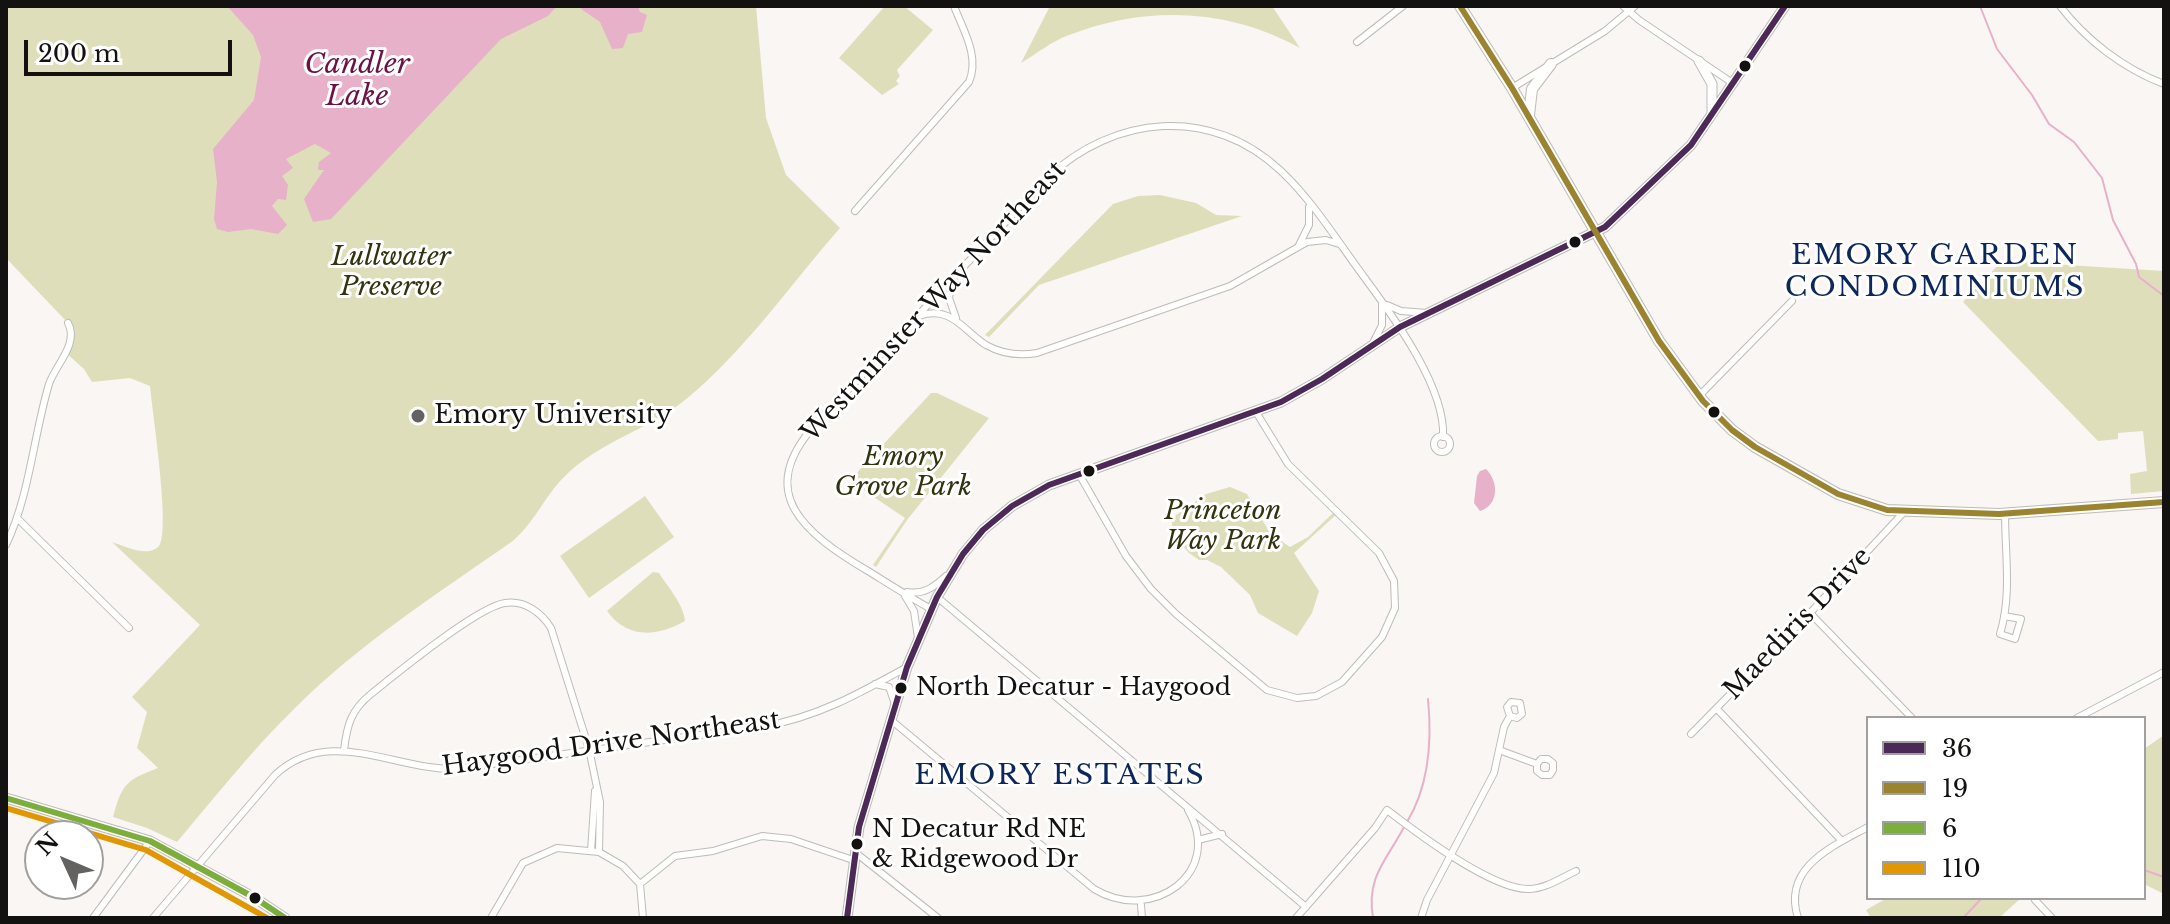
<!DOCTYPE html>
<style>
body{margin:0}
#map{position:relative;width:2170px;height:924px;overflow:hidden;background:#f9f6f4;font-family:"Libre Baskerville",serif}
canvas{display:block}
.frame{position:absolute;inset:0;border:8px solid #131211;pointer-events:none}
.legend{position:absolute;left:1866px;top:716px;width:280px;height:184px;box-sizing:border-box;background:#fff;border:2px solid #a1a0a0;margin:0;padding:10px 14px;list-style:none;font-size:24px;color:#131211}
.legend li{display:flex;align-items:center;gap:16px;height:40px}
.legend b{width:40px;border:2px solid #a1a0a0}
.north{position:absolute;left:24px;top:820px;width:80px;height:80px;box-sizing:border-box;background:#fff;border:2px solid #a1a0a0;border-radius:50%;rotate:314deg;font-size:22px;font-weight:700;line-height:32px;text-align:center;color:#131211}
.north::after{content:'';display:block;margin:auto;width:28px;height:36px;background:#646260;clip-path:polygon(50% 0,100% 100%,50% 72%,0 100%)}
.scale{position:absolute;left:24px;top:40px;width:208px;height:36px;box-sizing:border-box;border:4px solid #131211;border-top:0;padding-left:10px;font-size:24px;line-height:28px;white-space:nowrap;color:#131211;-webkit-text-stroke:6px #fff;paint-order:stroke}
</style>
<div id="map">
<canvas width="2170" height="924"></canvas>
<div class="frame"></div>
<ul class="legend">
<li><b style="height:10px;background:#4d2958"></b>36</li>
<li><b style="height:10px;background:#9b842f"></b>19</li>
<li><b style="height:10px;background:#7cae3c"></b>6</li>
<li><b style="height:10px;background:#e09702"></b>110</li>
</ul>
<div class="north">N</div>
<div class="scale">200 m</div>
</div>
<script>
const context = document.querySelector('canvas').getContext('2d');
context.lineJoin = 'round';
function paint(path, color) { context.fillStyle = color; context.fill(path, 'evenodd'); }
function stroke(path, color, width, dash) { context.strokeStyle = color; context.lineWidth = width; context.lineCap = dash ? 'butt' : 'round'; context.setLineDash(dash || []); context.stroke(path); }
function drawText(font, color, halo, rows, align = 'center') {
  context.font = font + ' "Libre Baskerville",serif'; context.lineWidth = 6; context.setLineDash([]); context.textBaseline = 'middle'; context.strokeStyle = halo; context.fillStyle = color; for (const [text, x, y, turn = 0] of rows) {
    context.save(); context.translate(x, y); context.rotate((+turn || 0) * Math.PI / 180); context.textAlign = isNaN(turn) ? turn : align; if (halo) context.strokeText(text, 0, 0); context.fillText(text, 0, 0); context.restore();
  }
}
paint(new Path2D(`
 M6,6h750l10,112 20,57 54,53c-51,58 -95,123 -155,172 -36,29 -83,41 -118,74 -22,21 -30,45 -53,66 -75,53 -154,103 -219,168 -43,42 -80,89 -118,134l-30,-14 -34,-11c9,-33 13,-37 45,-49l-21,-20 10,-36 -15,-15 68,-72 -88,-83c12,4 36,16 47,4 12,-15 -7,-136 -9,-160l-20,-8 -38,4 -8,-13 -19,-17 6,-8 -3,-21 -62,-65z
 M885,6h19l29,24 -36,40 3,6 -4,5 3,3 -17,11 -43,-37z
 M1050,6h222l28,42c-72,-40 -154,-43 -231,-13 -17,6 -33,19 -48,28z
 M1160,195l36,8 20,12 26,1 -203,69 -50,52 -4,-2 128,-131 25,-8z
 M2002,261l162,10v220l-33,3 -1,-20 17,-3 -4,-40 -25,2v6l-20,2 -135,-139z
 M931,393h6l52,25 -82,102 -31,47 -3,-2 32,-47 -52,-35 -1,-5z
 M1230,487l17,7 23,39 20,14 18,-10 27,-26 3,2 -44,40 25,38 -7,22 -15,23 -39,-23 -8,-18 -29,-28 -14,-7h-8l-10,-7 -12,-14 -5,-9v-12l34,-24z
 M645,496l29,41 -85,61 -29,-42z
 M653,572l6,1c9,14 25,32 26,48 -28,16 -58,18 -78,-10z
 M2164,735v159l-20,-10v-135z
 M1887,898h134l-22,20h-128l-5,-8z`), '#dfdebb');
paint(new Path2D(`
 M227,6h330l-9,10 -47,23 -170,180 -18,3 -9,-23 20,-29h-6l1,-8 12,-9 -16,-9 -29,15 7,9 -11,8 6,9 -2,15 -8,-1 -6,7 15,19 -9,9 -27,-5 -23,3 -11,-3 -3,-10 3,-37 -4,-33 41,-49 7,-43 -8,-22z
 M582,6h56l2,6 7,3 -5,17 -14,2 -5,14 -11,1 -12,-27 -19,-13z
 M1486,469c13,13 13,36 -6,42l-6,-8 3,-27 3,-5z`), '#e8b1ca');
stroke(new Path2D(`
 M1980,6l17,43 35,46 17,29 25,18 28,36 11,42 23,44 3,13 25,19
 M1407,822c22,-36 25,-82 21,-123
 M2144,870l20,7
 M1373,918c-7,-42 14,-58 31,-91
 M1963,918l19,-20`), '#e8b1ca', 2);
const street = new Path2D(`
 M1623,6l16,14 95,64
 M2060,6c26,34 64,63 104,78
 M1357,42l46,-36
 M1512,88l93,-57 30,-25
 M855,211l114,-129c11,-26 -6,-52 -15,-76
 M1299,245l10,-20v-18
 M952,283l-3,15 7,20
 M1387,305l14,6 26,2
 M919,316c32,-11 44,14 67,29 16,9 33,11 51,8l193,-67 77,-44 19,-2 13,4
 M1373,343l9,-18v-21
 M1699,396l93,-95
 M1434 444a8 8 0 1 1 16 0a8 8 0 1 1-16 0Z
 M1079,474l47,82 25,33 25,25 91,76 30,8 19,-2 26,-14 40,-45 13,-29 -1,-27 -15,-28 -91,-89 -32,-52
 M17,518l112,110
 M6,545c24,-51 27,-107 43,-161 7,-20 30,-40 19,-61
 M907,592c17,3 27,-5 39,-16
 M905,596l9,15 4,27
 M937,597l369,310
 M931,609c-22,-12 -42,-25 -63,-38 -62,-37 -115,-77 -53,-146l232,-247c67,-63 164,-73 234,-7 33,31 59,74 86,110 28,38 79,108 76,156
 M1810,613l102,105
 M2004,616l17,3 -6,20 -15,-5c12,-39 5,-80 5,-121
 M875,684l14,3 6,17
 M1717,709l125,132
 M2077,718l87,-46
 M891,720l203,169c58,35 131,-16 94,-79
 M1691,734l119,-121 94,-101
 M344,750c3,-25 7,-40 27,-56 26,-21 106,-87 134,-91 19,-3 36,9 46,25l38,121 11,53 -1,50
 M1499,750l38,14 4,-5h7l5,4v7l-3,5h-8l-5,-4v-7
 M1198,840l24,-6
 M591,851l4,-60
 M856,853l82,65
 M640,884l35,-28 38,-5 49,-15 29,3 62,21
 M640,884l3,34
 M2035,900l17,18
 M1141,905l1,13
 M93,918l57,-77
 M153,918l122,-143c54,-51 120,-4 182,-6l307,-43c52,-8 98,-34 143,-59
 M491,918l32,-55 34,-15 42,4 24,14 17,18
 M1296,918l79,-90 12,-18c30,23 105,80 142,79 16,0 32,-11 47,-18
 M1421,918l6,-18 67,-127 10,-46 6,-11 -3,-9 4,-5 9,1 2,11 -5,4 -7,-2
 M1798,918c-16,-50 33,-71 70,-91`);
const secondary = new Path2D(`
 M1699,61l13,23v30
 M6,798l144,43 105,57 30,20
 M847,918l12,-91 48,-160 30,-70 26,-43 20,-24 29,-24 37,-21 232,-83 41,-23 78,-52 205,-100 86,-82 94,-139`);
const primary = new Path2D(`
 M1460,6l52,82 147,253 44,60 29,29 23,17 83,47 49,16 112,4 165,-12
 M1529,115l3,-26 19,-25`);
stroke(street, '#bebcbb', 8);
stroke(secondary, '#bebcbb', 11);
stroke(primary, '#bebcbb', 12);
stroke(street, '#fefefd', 6);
stroke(secondary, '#fefefd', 9);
stroke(primary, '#fefefd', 10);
stroke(new Path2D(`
 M847,918l12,-91 48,-160 30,-70 26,-43 20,-24 29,-24 37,-21 232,-83 41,-23 78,-52 205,-100 86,-82 94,-139`), '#4d2958', 6);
stroke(new Path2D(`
 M1460,6l52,82 147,253 44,60 29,29 23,17 83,47 49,16 112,4 165,-12`), '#9b842f', 6);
stroke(new Path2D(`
 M6,798l144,43 105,57 30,20`), '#7cae3c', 6);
stroke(new Path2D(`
 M6,808l140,42 121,68`), '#e09702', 6);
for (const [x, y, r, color] of [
 [1745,66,7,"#131211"],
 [1575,242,7,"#131211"],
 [1714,412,7,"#131211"],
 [418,416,8,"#646260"],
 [1089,471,7,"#131211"],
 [901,688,7,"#131211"],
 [857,844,7,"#131211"],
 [255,898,7,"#131211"]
]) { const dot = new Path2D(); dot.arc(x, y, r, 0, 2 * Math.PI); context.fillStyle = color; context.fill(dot); stroke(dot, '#fff', 3); }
drawText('24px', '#131211', '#fff', [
 ["North Decatur - Haygood",916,688],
 ["N Decatur Rd NE",872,830],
 ["& Ridgewood Dr",872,860]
], 'left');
drawText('italic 26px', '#333310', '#fff', [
 ["Lullwater",391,258],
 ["Preserve",391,288],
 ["Emory",903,458],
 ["Grove Park",903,488],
 ["Princeton",1223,512],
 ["Way Park",1223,542]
]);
drawText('26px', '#131211', '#fff', [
 ["Westminster Way Northeast",934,302,-47],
 ["Maediris Drive",1798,624,-46],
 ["Haygood Drive Northeast",611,744,-8]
]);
drawText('26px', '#131211', '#fff', [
 ["Emory University",434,416]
], 'left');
drawText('italic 28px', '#6b1145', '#fff', [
 ["Candler",357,65],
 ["Lake",357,97]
]);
context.letterSpacing = '2px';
drawText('28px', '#0c275b', '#fff', [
 ["EMORY GARDEN",1935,256],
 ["CONDOMINIUMS",1935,288],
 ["EMORY ESTATES",1060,776]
]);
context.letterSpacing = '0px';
</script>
